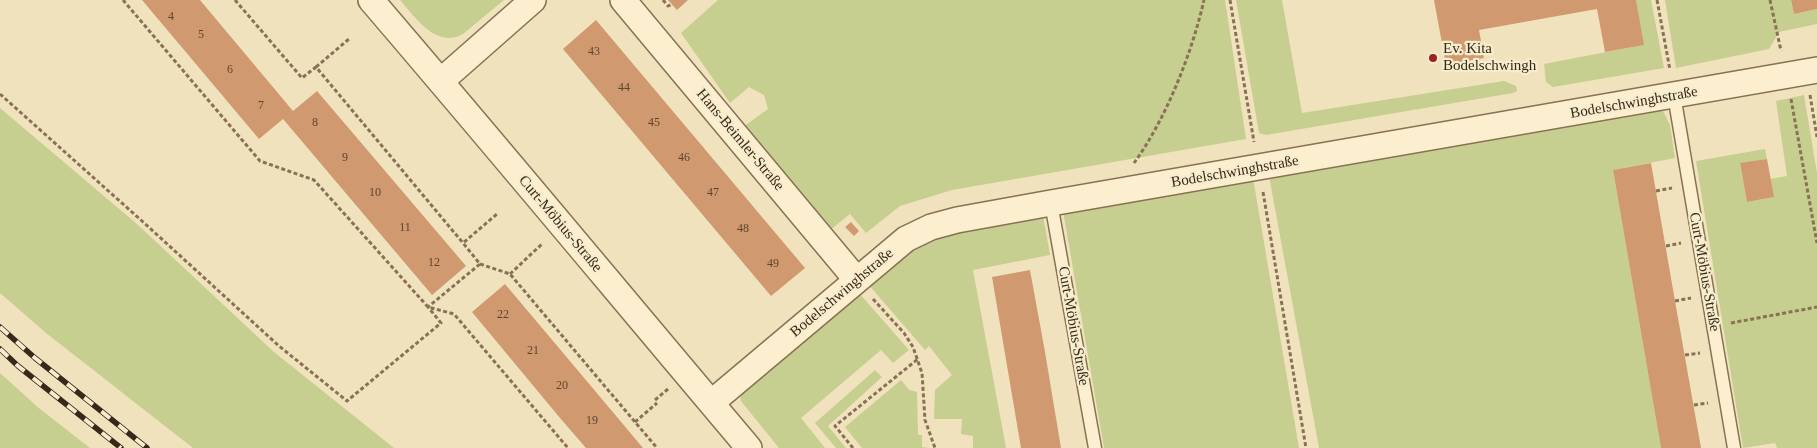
<!DOCTYPE html>
<meta charset="utf-8">
<style>
body{margin:0}
canvas{display:block;background:#f0e2bc}
</style>
<canvas width="1817" height="448"></canvas>
<script>
const context = document.querySelector('canvas').getContext('2d');
context.lineJoin = 'round';
function paint(path, color) { context.fillStyle = color; context.fill(path, 'evenodd'); }
function stroke(path, color, width, dash) { context.strokeStyle = color; context.lineWidth = width; context.lineCap = dash ? 'butt' : 'round'; context.setLineDash(dash || []); context.stroke(path); }
function drawText(font, color, halo, rows, align = 'center') {
  context.font = font + ' "Times New Roman",serif'; context.lineWidth = 4.5; context.setLineDash([]); context.textBaseline = 'middle'; context.strokeStyle = halo; context.fillStyle = color; for (const [text, x, y, turn = 0] of rows) {
    context.save(); context.translate(x, y); context.rotate((+turn || 0) * Math.PI / 180); context.textAlign = isNaN(turn) ? turn : align; if (halo) context.strokeText(text, 0, 0); context.fillText(text, 0, 0); context.restore();
  }
}
paint(new Path2D(`
 M400,0h104l-41,34c-27,15 -48,-17 -63,-34z
 M718,0h507l21,139 -294,51 -52,16 -34,27 -16,-19 -21,17 -86,-104 25,-18 -4,-14 -15,-8 -19,16 -49,-70z
 M1236,0h46l20,113 202,-32 12,5 1,5 -4,2 -247,42 -7,-2z
 M1636,0h15l13,68 -111,19 -7,-5 -2,-18 99,-19z
 M1665,0h126l3,14 23,-5v15l-38,8 -10,17 -93,19z
 M1804,95l13,78v275h-40l-2,-5 -32,5 -47,-287 69,-12 2,10 -27,5 7,38 26,-5 -3,-18 17,-3 -11,-75z
 M1652,107l11,4 7,14 5,33 -62,12 48,278h-342l-50,-272z
 M0,108l137,116 137,128 120,96h-201l-147,-115 -46,-40z
 M1253,178l46,270h-195l-41,-237z
 M1043,215l7,40 -77,15 33,178h-33v-12l-12,-2 1,-15h-28l1,-29 17,-15 -23,-29 -4,4 -57,-66 26,-24 60,-30z
 M859,293l50,57 -16,13 -12,-13 -80,68 24,30h-46l-38,-47 -1,-7z
 M875,370l7,7 -54,49 18,22h-10l-21,-25z
 M0,373l40,36 50,39h-90z
 M901,380l8,10 8,2 1,43h4v12l7,1h-67l-17,-21z`), '#c6cf90');
paint(new Path2D(`
 M142,0h58l93,111 24,-20 149,175 -34,29 -149,-176 -24,20z
 M668,0h20l-11,10z
 M1434,0h202l8,45 -39,7 -8,-43 -118,21 5,28 -38,7z
 M1791,0h26v9l-23,5z
 M596,20l209,248 -34,28 -208,-247z
 M1767,159l7,38 -27,5 -7,-39z
 M1651,163l24,138 26,147h-40l-48,-278z
 M851,222l8,9 -5,5 -9,-9z
 M1030,270l15,82 16,96h-40l-29,-171z
 M505,284l59,70 79,94h-57l-26,-30 -88,-106z`), '#d1996f');
const service = new Path2D(`
 M1674,95l60,353
 M1051,203l44,245`);
const minor = new Path2D(`
 M371,0c127,148 252,299 378,448
 M623,0l233,279
 M441,81l92,-81
 M711,403l195,-164 25,-12 26,-7 94,-17 766,-133`);
stroke(service, '#897155', 15);
stroke(minor, '#897155', 28);
stroke(new Path2D(`
 M123,0l137,161 54,19 114,127 26,7 114,134
 M235,0l67,78 14,-11 147,176
 M663,0l5,6 4,-2
 M1230,0l24,142
 M1657,0l13,70
 M1770,0l11,51
 M316,67l33,-28
 M0,94l142,127 137,125 68,55 94,-78 -13,-16 52,-43 -17,-21 34,-29
 M1810,95l7,42
 M1791,99l26,144
 M1134,163c32,-44 58,-110 70,-163
 M1656,191l16,-3
 M1263,192l43,256
 M1666,246l15,-3
 M480,264l30,10 147,174
 M510,274l33,-31
 M873,299l31,34 9,14 9,26 3,47 10,28
 M1675,301l16,-3
 M1731,323l86,-16
 M1685,355l15,-2
 M655,400l13,-11
 M1694,405l14,-2
 M635,422l22,-19
 M853,448l-18,-22 83,-67`), '#897155', 3, [4, 2.5]);
stroke(service, '#fbefcf', 12);
stroke(minor, '#fbefcf', 25);
const rail = new Path2D(`
 M0,327l35,31 112,90
 M0,349l18,17 103,82`);
stroke(rail, '#37291a', 5.5);
stroke(rail, '#f7eccc', 4, [11]);
for (const [x, y, r, color] of [
 [1433,58,5,"#9c2221"]
]) { const dot = new Path2D(); dot.arc(x, y, r, 0, 2 * Math.PI); context.fillStyle = color; context.fill(dot); stroke(dot, '#f7eccc', 2); }
drawText('12px', '#5e452f', null, [
 ["4",171,17],
 ["5",201,35],
 ["43",594,52],
 ["6",230,70],
 ["44",624,88],
 ["7",261,106],
 ["8",315,123],
 ["45",654,123],
 ["9",345,158],
 ["46",684,158],
 ["10",375,193],
 ["47",713,193],
 ["11",405,228],
 ["48",743,229],
 ["12",434,263],
 ["49",773,264],
 ["22",503,315],
 ["21",533,351],
 ["20",562,386],
 ["19",592,421]
]);
drawText('15px', '#37291a', '#f7eccc', [
 ["Ev. Kita",1443,49],
 ["Bodelschwingh",1443,66]
], 'left');
drawText('15px', '#37291a', '#f7eccc', [
 ["Bodelschwinghstraße",1634,103,-10],
 ["Hans-Beimler-Straße",740,140,50],
 ["Bodelschwinghstraße",1235,172,-10],
 ["Curt-Möbius-Straße",560,224,50],
 ["Curt-Möbius-Straße",1704,272,80],
 ["Bodelschwinghstraße",842,293,-40],
 ["Curt-Möbius-Straße",1073,326,80]
]);
</script>
